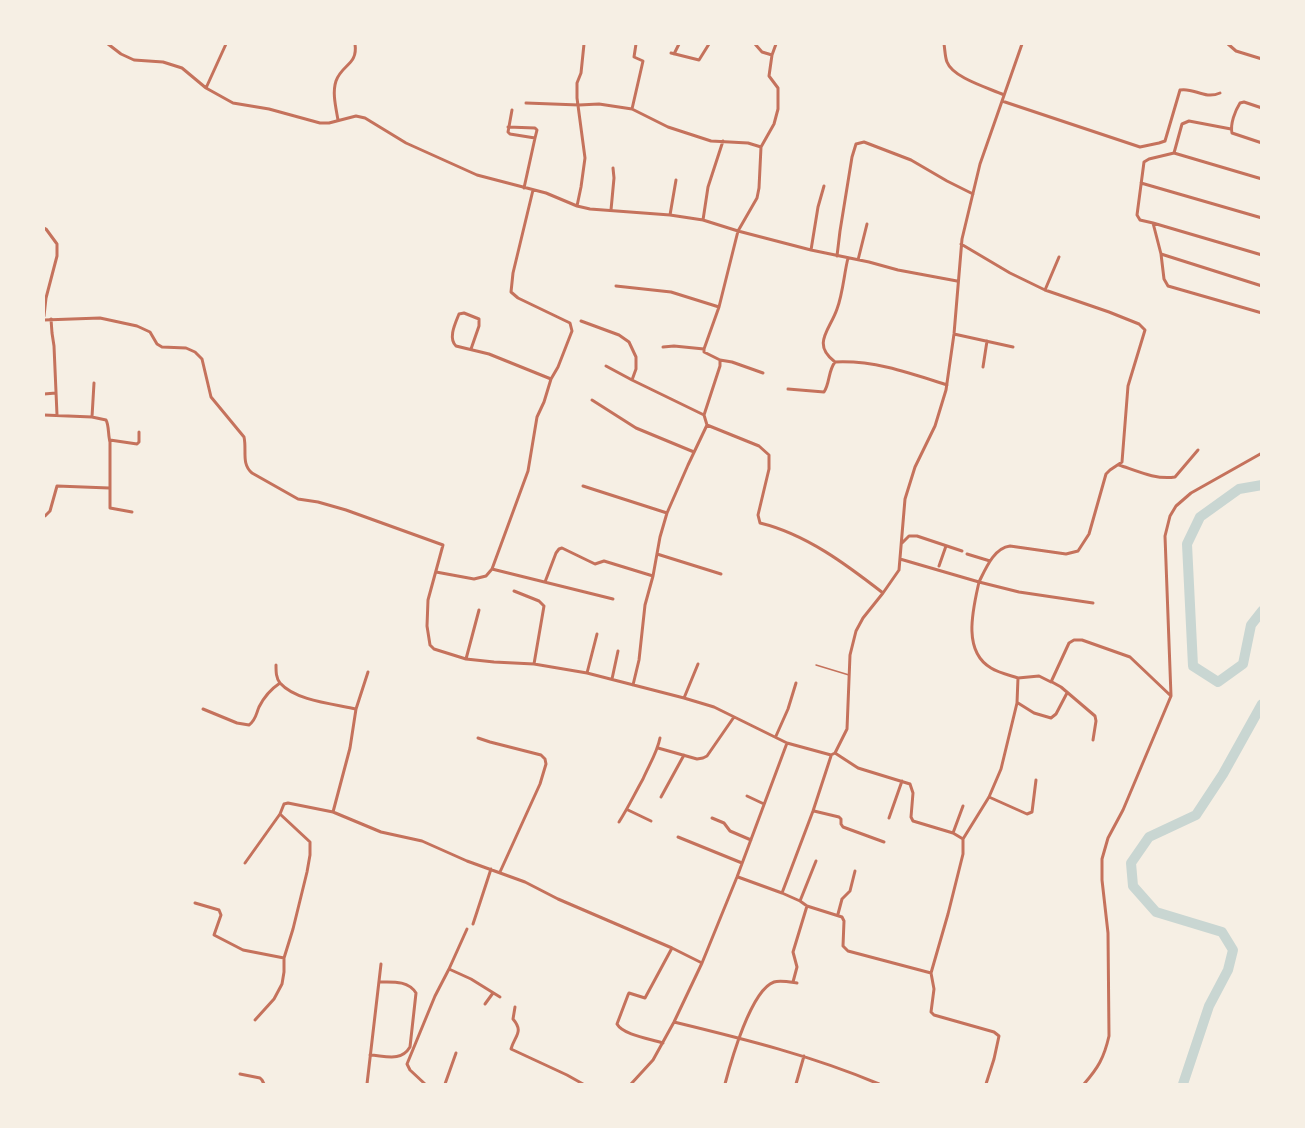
<!DOCTYPE html>
<style>
body{margin:0}
#map{position:relative;width:1305px;height:1128px;overflow:hidden;background:#f6efe4;font-family:"DM Sans",sans-serif}
canvas{display:block}
.frame{position:absolute;inset:0;border:45px solid #f6efe4;pointer-events:none}
</style>
<div id="map">
<canvas width="1305" height="1128"></canvas>
<div class="frame"></div>
</div>
<script>
const context = document.querySelector('canvas').getContext('2d');
context.lineJoin = 'round';
function stroke(path, color, width, dash) { context.strokeStyle = color; context.lineWidth = width; context.lineCap = dash ? 'butt' : 'round'; context.setLineDash(dash || []); context.stroke(path); }
stroke(new Path2D(`
 M1262,485l-23,4 -39,28 -13,27 6,122 25,16 25,-18 8,-39 11,-14
 M1183,1084l26,-78 19,-36 5,-20 -11,-18 -66,-20 -23,-26 -2,-23 18,-26 47,-22 27,-41 39,-70`), '#c9d6d2', 10);
stroke(new Path2D(`
 M816,665l33,10`), '#c5725c', 1.5);
stroke(new Path2D(`
 M108,44l13,10 13,6 29,2 19,6 24,20 27,15 36,6 51,14h9l27,-7 9,2 41,25 71,32 69,18 31,13 13,3 80,6 33,5 35,11 73,19 58,12 29,8 59,11
 M755,44l7,8 10,3
 M776,44l-4,11 -3,21 9,12v21l-4,15 -13,23 -2,41 -2,10 -19,33 -19,76 -15,42v3l16,8v6l-16,49 3,10 52,21 10,9v14l-11,46 2,8c46,11 87,42 123,70
 M944,44c1,6 1,13 3,18 6,16 42,26 57,33
 M1228,44l8,7 26,8
 M671,53l28,7 10,-16
 M674,54l5,-10
 M206,88l20,-44
 M1002,101l138,46 19,-4 6,-2 15,-51c14,-3 24,10 40,3
 M526,103l53,2 20,-1 33,5 36,18 43,14 37,2 13,4
 M1262,108l-18,-6 -4,1c-5,8 -10,21 -8,30l30,10
 M632,109l11,-48 -9,-4 2,-13
 M512,110l-4,22 2,2 25,4 -11,50
 M338,120c-2,-12 -6,-27 -2,-39 6,-17 22,-16 19,-37
 M508,127l27,1 2,2 -2,8
 M1174,153l8,-29 7,-3 42,8
 M1262,179l-88,-26 -25,6 -5,3 -7,53 3,5 13,3 8,31 3,25 4,7 94,27
 M1141,183l121,35
 M577,206l4,-19 4,-29 -8,-60v-15l4,-10 3,-29
 M611,210l3,-32 -1,-10
 M670,215l6,-35
 M703,220l5,-33 15,-46
 M1153,223l109,32
 M44,228l2,1 11,15v12l-11,42 -2,18
 M811,250l7,-43 6,-21
 M1161,254l101,32
 M837,256l3,-25 12,-74 4,-13 8,-2 47,18 36,21 26,13
 M858,260l9,-36
 M616,286l55,6 48,15
 M1045,290l14,-33
 M51,319l1,14 2,13 3,69
 M44,320l56,-2 37,8 13,6 7,12 5,3 24,1 9,4 7,7 9,38 33,40c3,13 -3,27 8,36l46,26 20,3 28,8 97,35 -15,55 -1,26 3,19 4,4 32,10 28,3 40,2 53,9 97,25 30,9 73,36 44,12 4,-2 12,-24 3,-74 6,-24 7,-13 20,-25 16,-23 6,-71 10,-32 20,-41 11,-36 8,-56 8,-95 18,-75 42,-120
 M581,321l38,14 10,7 7,15v12l-4,11 72,35
 M954,334l59,13
 M663,347l11,-1 30,3
 M471,349l8,-23v-7l-15,-6 -5,1c-4,10 -11,24 -3,32l33,8 62,25
 M720,360l12,2 31,11
 M835,362c-24,-18 -5,-32 2,-53 6,-16 7,-35 11,-51
 M606,366l26,14
 M983,367l4,-26
 M788,389l36,3c6,-9 4,-21 11,-30 39,-2 75,11 112,23
 M44,394l12,-1
 M592,400l44,28 58,24
 M44,415l48,2 14,3c3,5 2,15 4,22v66l22,4
 M92,417l2,-34
 M110,440l27,4 2,-2v-10
 M1119,465c18,6 37,15 56,12l23,-27
 M583,486l84,27
 M44,516h1l5,-5 7,-25 52,2
 M902,543l7,-7h8l45,15
 M657,554l64,20
 M967,554l23,7
 M900,559l79,23c7,-14 15,-34 31,-36l56,8 12,-3 11,-17 17,-60 4,-4 12,-8 6,-76 17,-56 -6,-6 -30,-12 -64,-22 -35,-17 -49,-29
 M939,566l7,-20
 M492,569l121,30
 M436,572l38,7 12,-3 6,-7 36,-98 9,-54 7,-15 7,-23 7,-12 14,-36 -2,-8 -52,-25 -7,-6 2,-19 20,-83
 M545,582l11,-29 3,-4 3,-1 33,16 9,-3 49,15
 M514,591l25,10 5,5 -10,58
 M466,659l13,-49
 M276,665c0,7 0,13 4,18 16,18 54,21 76,26l-6,39 -17,64
 M587,673l10,-39
 M1018,678l21,-2 12,6 18,-39 5,-3h8l48,17 41,39
 M612,679l6,-28
 M1052,682l9,5 34,29 1,5 -3,19
 M633,685l6,-25 6,-55 8,-29 7,-39 7,-24 21,-48 19,-40
 M684,698l14,-34
 M1018,703l16,10 17,5 5,-4 11,-21
 M203,709l34,14 12,2c7,-5 7,-11 10,-18 5,-10 12,-18 21,-24
 M356,709l12,-37
 M776,736l12,-27 8,-26
 M478,738l12,4 51,13 4,4 1,5 -6,20 -40,88
 M658,748l39,11 6,-1 4,-2 27,-39
 M835,753l23,15 52,16 3,9 -2,24 2,4 40,12 10,6
 M747,796l17,8
 M661,797l23,-42
 M989,797l38,17 5,-2 4,-32
 M628,810l23,11
 M814,811l25,6 2,2v5l2,3 41,15
 M712,818l12,5 6,8 21,9
 M889,818l13,-37
 M619,822c9,-14 16,-29 24,-43 6,-14 14,-26 17,-41
 M953,833l10,-27
 M678,837l64,26
 M245,863l35,-49 4,-10 4,-1 45,9 48,20 41,9 45,20 58,21 33,17 114,49 30,15
 M738,877l44,16 18,8 7,5 35,11 2,4 -1,25 5,5 83,22
 M782,893l31,-82 18,-55
 M800,901l16,-40
 M195,903l24,7 2,5 -7,20 29,15 41,8
 M838,914l4,-15 8,-8 5,-20
 M473,924l18,-55
 M449,969l18,-40
 M793,982l4,-15 -4,-15 14,-46
 M485,1004l8,-11
 M515,1007l-2,12c11,13 2,16 -2,30l56,26 16,9
 M255,1020l19,-21 8,-15 2,-12v-14l9,-29 14,-57 3,-17v-13l-30,-28
 M674,1022c70,17 139,34 205,62
 M663,1043c-12,-4 -40,-8 -46,-19l11,-29 1,-2 16,5 27,-50
 M370,1055c16,1 31,7 40,-8l6,-54c-8,-13 -24,-11 -37,-11
 M240,1074l20,4 2,2 2,4
 M367,1084l14,-120
 M425,1084l-15,-14 -3,-6 28,-68 14,-27 22,10 29,18
 M445,1084l11,-31
 M631,1084l22,-24 21,-38 28,-59 35,-86 50,-134
 M725,1084c6,-23 26,-94 49,-102 6,-2 16,0 23,1
 M796,1084l8,-28
 M986,1084l8,-25 5,-23 -5,-4 -60,-17 -3,-3 3,-23 -3,-16 17,-59 15,-60v-15l26,-42 12,-28 16,-66 1,-25c-9,-3 -19,-5 -27,-10 -29,-17 -18,-59 -12,-86l40,10 74,11
 M1084,1084c14,-16 20,-26 25,-48l-1,-103 -6,-53v-21l6,-21 15,-28 48,-114 -6,-160 5,-20 6,-10 15,-13 71,-40`), '#c5725c', 3);
</script>
